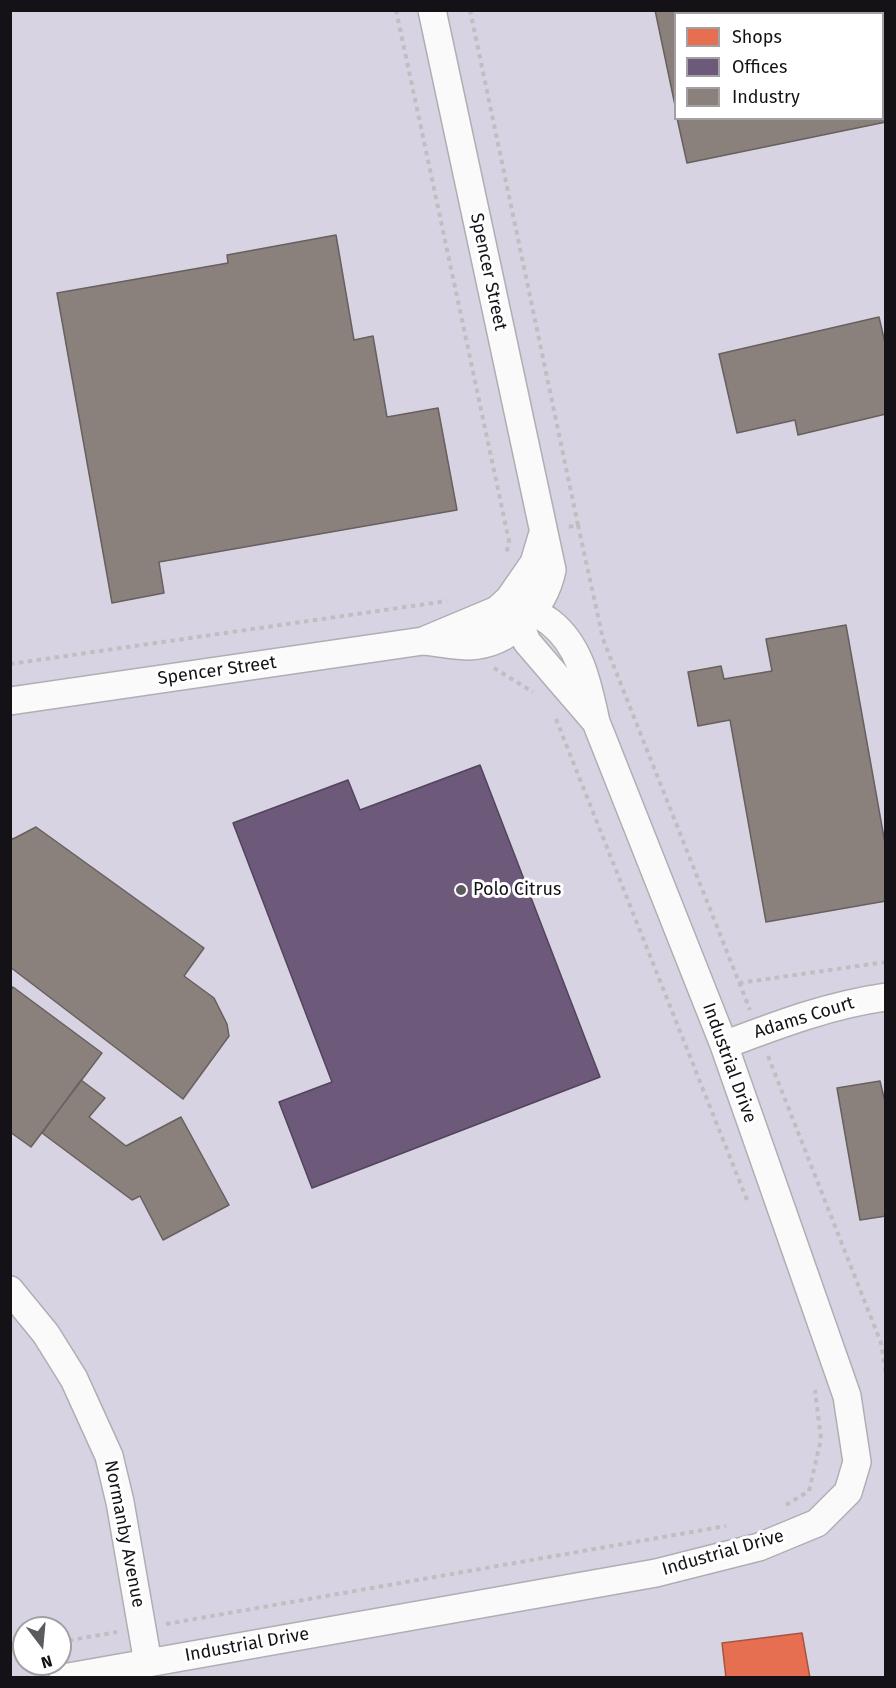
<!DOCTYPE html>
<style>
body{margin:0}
#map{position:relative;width:896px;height:1688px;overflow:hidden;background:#e2dee6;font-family:"Fira Sans",sans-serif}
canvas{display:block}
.frame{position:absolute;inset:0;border:12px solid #141217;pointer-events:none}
.legend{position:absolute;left:674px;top:12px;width:210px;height:108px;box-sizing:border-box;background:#fff;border:2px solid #a1a0a2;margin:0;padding:8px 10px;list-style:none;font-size:18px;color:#141217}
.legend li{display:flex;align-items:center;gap:12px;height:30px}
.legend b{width:30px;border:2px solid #a1a0a2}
.north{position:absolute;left:12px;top:1616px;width:60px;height:60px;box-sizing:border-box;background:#fff;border:2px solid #a1a0a2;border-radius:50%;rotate:164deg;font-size:16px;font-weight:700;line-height:24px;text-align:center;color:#141217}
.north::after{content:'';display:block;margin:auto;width:21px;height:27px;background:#5c595f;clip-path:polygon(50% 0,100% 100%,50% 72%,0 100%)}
</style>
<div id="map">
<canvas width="896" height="1688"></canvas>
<div class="frame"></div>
<ul class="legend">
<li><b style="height:16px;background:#e76f51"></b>Shops</li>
<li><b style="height:16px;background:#6d597a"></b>Offices</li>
<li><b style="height:16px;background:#8a817c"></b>Industry</li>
</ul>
<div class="north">N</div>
</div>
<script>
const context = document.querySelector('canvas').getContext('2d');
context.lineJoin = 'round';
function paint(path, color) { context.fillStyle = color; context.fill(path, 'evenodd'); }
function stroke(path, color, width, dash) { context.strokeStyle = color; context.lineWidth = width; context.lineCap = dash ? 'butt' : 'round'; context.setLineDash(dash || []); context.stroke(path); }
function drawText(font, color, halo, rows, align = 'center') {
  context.font = font + ' "Fira Sans",sans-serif'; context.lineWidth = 6; context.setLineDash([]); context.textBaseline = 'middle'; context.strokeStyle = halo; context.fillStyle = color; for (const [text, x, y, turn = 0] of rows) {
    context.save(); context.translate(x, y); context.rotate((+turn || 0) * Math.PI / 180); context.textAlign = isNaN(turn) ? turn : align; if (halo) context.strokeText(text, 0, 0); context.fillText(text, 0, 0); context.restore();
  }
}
paint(new Path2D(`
 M11,11h874v1666l-874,1zM676,14h206v104h-206zM24,1628h36v36h-36z`), '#d8d3e2');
const shops = new Path2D(`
 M802,1633l8,45h-84l-4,-35z`);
paint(shops, '#e76f51');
stroke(shops, '#a85340', 1.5);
const offices = new Path2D(`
 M480,765l120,312 -288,111 -33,-86 53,-20 -99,-259 115,-43 12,30z`);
paint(offices, '#6d597a');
stroke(offices, '#52445c', 1.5);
const industry = new Path2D(`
 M655,10h231v112l-199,41 -10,-45h205v-104h-206v96z
 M336,235l18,105 19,-4 14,81 51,-9 19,102 -298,52 5,31 -52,10 -55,-310 171,-30 -1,-8z
 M879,317l7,30v67l-88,21 -3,-15 -58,13 -18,-79z
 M846,625l40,224v52l-120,21 -36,-202 -32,6 -10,-54 33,-6 3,13 48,-8 -6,-32z
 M36,827l168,121 -20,28 30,22 13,26 2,12 -46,63 -173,-132v-130l3,2z
 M13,987l89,66 -71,94 -21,-15v-141z
 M81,1080l24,18 -16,19 37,29 55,-29 48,88 -66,35 -23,-44 -8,4 -90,-67z
 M880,1081l6,25v110l-26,4 -23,-132z`);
paint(industry, '#8a817c');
stroke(industry, '#67605e', 1.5);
const minor = new Path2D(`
 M514,610l13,32 68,79
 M423,641c15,1 31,5 46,5 42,-2 75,-38 83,-76l-120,-560
 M10,701l413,-60 74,-31 12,-11 25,-36 9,-30
 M724,1045c53,-20 105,-40 162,-48
 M10,1290l36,44 28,45 35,77 11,46 28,161
 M63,1678l593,-105 103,-26 58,-24 31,-31 9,-30 -10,-66 -123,-351 -128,-323c-8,-36 -15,-76 -46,-100 -12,-9 -28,-15 -41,-23`);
stroke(minor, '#b0aeb3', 30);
stroke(new Path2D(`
 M396,10l113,531 -3,15
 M470,10l108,515 -10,2
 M578,525l25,114 147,371
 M10,664l437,-63
 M494,668l39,24
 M556,719l191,481
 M739,983l147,-21
 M768,1056l113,287 5,31
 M786,1505l23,-14 12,-52 -6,-49
 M166,1624l560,-98
 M60,1642l57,-10
 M10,1651l14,-3`), '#c0bec1', 4, [4.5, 4.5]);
stroke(minor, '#fbfafb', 27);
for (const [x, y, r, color] of [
 [461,890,6,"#5c595f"]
]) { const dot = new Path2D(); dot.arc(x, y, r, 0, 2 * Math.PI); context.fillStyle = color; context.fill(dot); stroke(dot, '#fff', 2); }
drawText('18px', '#141217', '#fff', [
 ["Spencer Street",488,272,78],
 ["Spencer Street",217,671,-8],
 ["Adams Court",804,1018,-17],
 ["Industrial Drive",729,1063,70],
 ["Normanby Avenue",124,1534,79],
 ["Industrial Drive",723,1553,-16],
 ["Industrial Drive",247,1645,-10]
]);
drawText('18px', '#141217', '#fff', [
 ["Polo Citrus",473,890]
], 'left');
</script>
